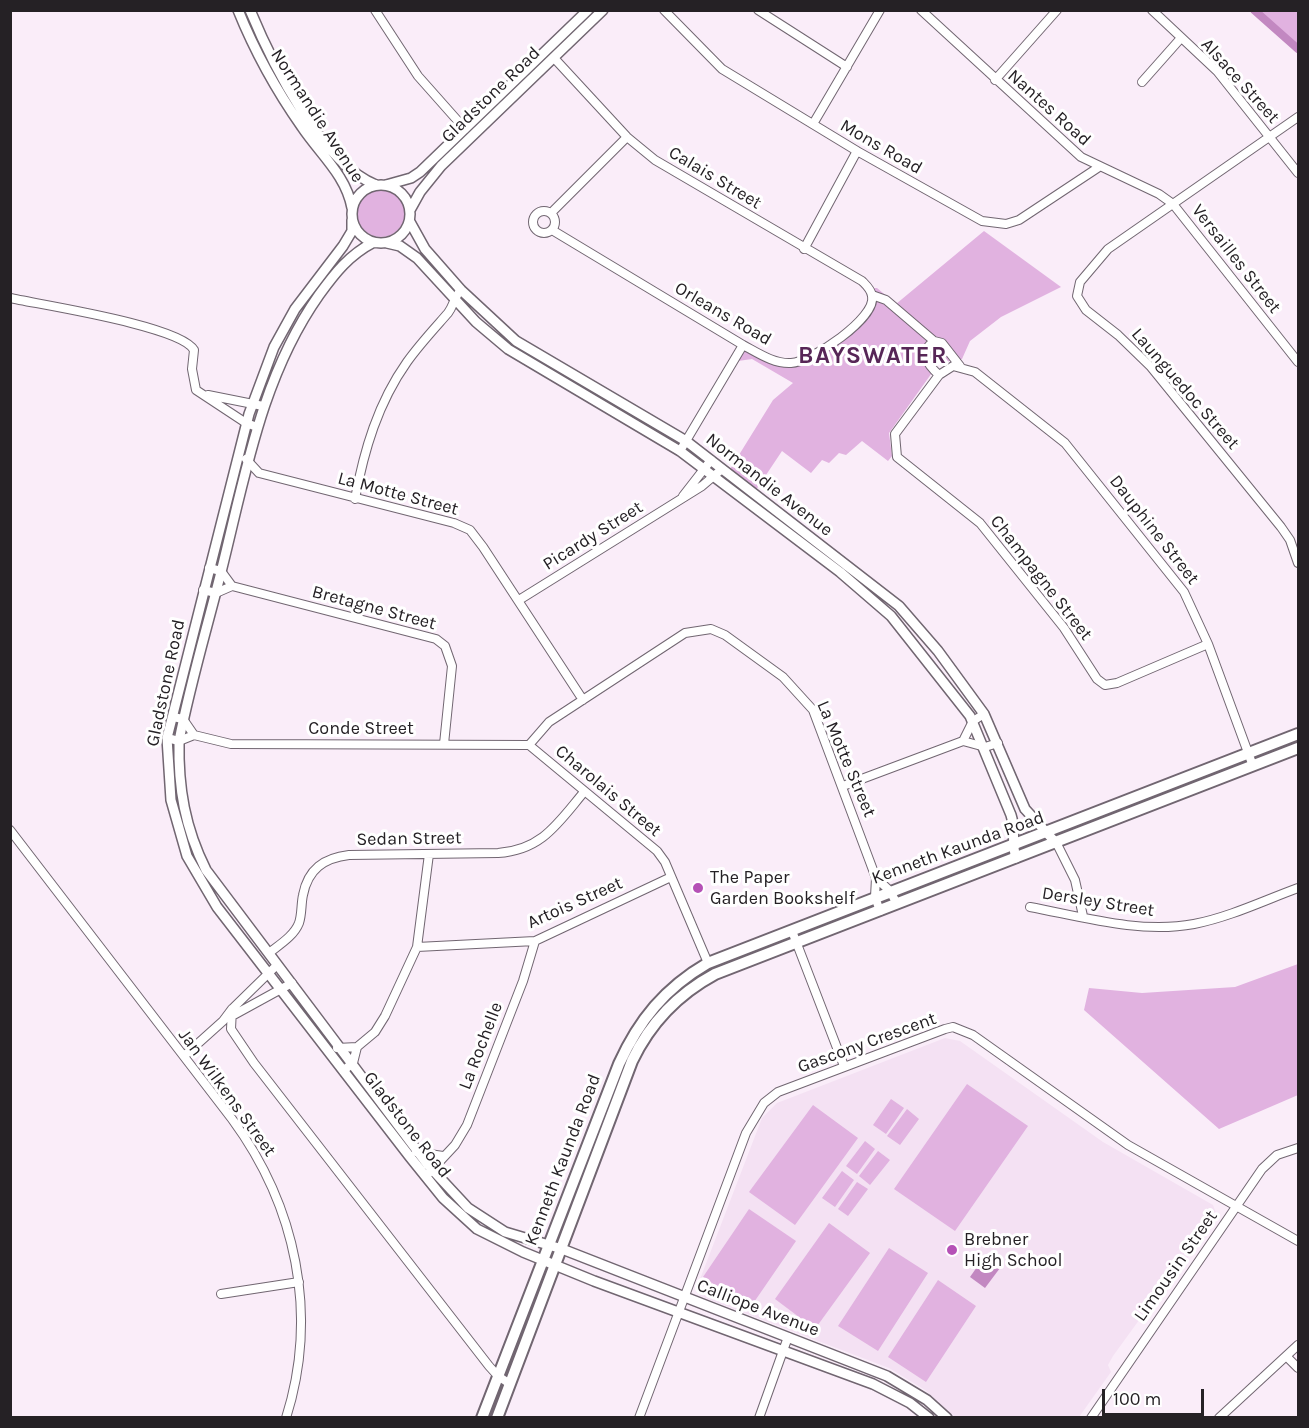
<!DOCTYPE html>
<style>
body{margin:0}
#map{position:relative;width:1309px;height:1428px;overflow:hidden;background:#faedf9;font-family:Karla,sans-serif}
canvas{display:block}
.frame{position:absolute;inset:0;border:12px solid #252125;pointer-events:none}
.scale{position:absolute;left:1102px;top:1389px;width:102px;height:27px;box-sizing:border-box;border:3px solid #252125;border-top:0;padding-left:8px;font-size:18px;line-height:21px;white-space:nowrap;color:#252125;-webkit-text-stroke:4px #fff;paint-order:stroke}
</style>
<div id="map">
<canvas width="1309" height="1428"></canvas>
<div class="frame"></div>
<div class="scale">100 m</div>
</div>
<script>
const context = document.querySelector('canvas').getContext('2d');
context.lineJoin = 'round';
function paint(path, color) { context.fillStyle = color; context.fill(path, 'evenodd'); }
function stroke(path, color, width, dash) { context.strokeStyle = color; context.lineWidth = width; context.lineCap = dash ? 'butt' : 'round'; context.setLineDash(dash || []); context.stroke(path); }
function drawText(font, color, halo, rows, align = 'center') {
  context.font = font + ' Karla,sans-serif'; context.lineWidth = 6; context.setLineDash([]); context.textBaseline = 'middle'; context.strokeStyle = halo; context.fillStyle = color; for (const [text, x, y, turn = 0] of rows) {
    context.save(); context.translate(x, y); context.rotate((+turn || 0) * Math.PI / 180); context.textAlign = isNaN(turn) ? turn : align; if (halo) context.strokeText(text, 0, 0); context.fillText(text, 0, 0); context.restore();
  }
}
paint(new Path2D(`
 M945,1038l15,3 143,101 110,63 3,8 -54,86 -4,5 -8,1 -37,51 -5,9 3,7 -32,45h-124l-30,-27 -36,-22 -189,-72 -3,-9 65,-169 15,-15z`), '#f4e1f3');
paint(new Path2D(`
 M1254,11h44v37l-6,-4z
 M357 213a24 24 0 1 1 48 0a24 24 0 1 1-48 0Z
 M984,231l77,56 -60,30 -31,24 -8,18 -23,4 -50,70 3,23 -4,5 -26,-20 -16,14 -7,-2 -10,10 -7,-3 -11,13 -29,-22 -26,39 -27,-19 44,-71 20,-17 -41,-24 -14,2 7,-13 25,14 35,-1 60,-45 7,-28h5l19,16z
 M1298,964v131l-79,34 -135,-119 5,-22 53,5 93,-6z
 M967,1084l61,42 -73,105 -61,-42z
 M891,1099l13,9 -18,26 -13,-9z
 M813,1105l45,33 -63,87 -46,-33z
 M907,1109l12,10 -19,26 -13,-9z
 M865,1141l10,8 -18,25 -11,-8z
 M878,1151l12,9 -20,25 -11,-9z
 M842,1171l12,9 -19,27 -13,-9z
 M857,1182l11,7 -20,27 -10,-7z
 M749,1209l47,32 -46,67 -47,-31z
 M829,1223l41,30 -55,76 -40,-30z
 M889,1248l39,25 -50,78 -40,-25z
 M938,1280l38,26 -50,76 -38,-25z`), '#e1b2e0');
paint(new Path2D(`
 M984,1257l16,11 -15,20 -15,-11z`), '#c288c1');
stroke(new Path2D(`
 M1254,10l44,39`), '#c288c1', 8);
const minor = new Path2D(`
 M375,10l43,66 47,53
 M664,10l58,59 135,82 125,70 24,3 13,-4 80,-53
 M758,10l89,57
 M921,10l160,147 78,37 14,10 125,158
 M1152,10l65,61 81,102
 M995,80l62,-70
 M1142,82l39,-44
 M1298,117l-190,132 -28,33 -3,14 9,14 32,25 33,32 130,160 9,13 8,23
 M813,124l67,-114
 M533 222a11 11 0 1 1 22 0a11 11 0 1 1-22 0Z
 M551,213l76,-76
 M552,230l191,115c15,8 31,19 48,18 20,-1 86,-45 81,-67 -1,-7 -6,-11 -10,-15l-207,-121 -28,-23 -73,-79
 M804,249l53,-98
 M872,295l14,5 48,41 8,2 18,23
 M10,298c32,7 171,28 184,52l-2,19 4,21 50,33 11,4
 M934,341c-16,12 -6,24 5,34
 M208,395l55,11
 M680,451l63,-106
 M246,459l13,14 195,50 16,7 13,17 100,153
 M683,496l28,-36
 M355,499c9,-49 23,-96 52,-137 12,-17 27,-33 41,-49 6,-8 6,-16 13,-23
 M209,568l12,3 11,15
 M203,590l13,3 16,-7 204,53 9,7 7,20 -8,78
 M519,600l183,-114 20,-17
 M1208,644l-91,39 -12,2 -8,-6 -33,-51 -84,-105 -83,-66 -2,-23 44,-59 14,-9 22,6 90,71 119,149 24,52 45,122
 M173,717l10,2 11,16 37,9 298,1
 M167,738l12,3 15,-6
 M963,741l22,6 13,-4
 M529,745l20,-23 136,-89 26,-4 14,6 58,42 30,33 63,168 -1,19 5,14
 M529,745l128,106 8,11 43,101
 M843,786l120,-45 10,-20 11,-7
 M10,830l222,289c64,87 87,195 54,299
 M1057,844l18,36 8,36
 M876,878l14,13 7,13
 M1030,907c53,10 110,27 164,17 36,-7 71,-24 104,-36
 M792,931l52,135
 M417,947l118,-6 136,-64
 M269,953c10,-8 25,-17 30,-30 3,-9 2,-19 4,-28 5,-26 21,-37 46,-40l149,-2c44,-3 60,-30 86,-61
 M232,1009l-1,20 23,34 235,303 9,10 12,8
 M230,1017l62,-34
 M337,1048l20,-1 18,-15 10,-16 32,-69 12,-93
 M184,1056l39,-35 9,-12 45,-44
 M344,1070l9,-7 4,-16
 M416,1152l27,4
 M428,1174l27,-29 12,-20 56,-144 12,-40
 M221,1294l78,-12
 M1287,1357l11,11
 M639,1418l107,-285 18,-30 14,-11 167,-63 8,-2 20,8 155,110 170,96
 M759,1418l29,-81
 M1091,1418l171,-249 15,-14 21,-7
 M1219,1418l79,-73`);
const tertiary = new Path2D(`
 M238,10c17,42 38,80 64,117 18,27 44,48 50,81
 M250,10c22,53 72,154 126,175
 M352 214a29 29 0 1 1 58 0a29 29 0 1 1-58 0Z
 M386,185l25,-7 9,-6 168,-162
 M410,210l10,-18 21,-26 162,-156
 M352,220v11l-9,15 -48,63 -21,38 -25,67 -82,324 4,62 16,56 30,51 193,250 33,41 34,31 46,23 71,29 279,103 37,19 19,15
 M410,222l15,27 36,41 55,51 170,100 213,165 39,45 46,63 41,95 32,35
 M374,242c-25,13 -39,31 -55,53 -58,82 -74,182 -98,277 -14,56 -31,112 -42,169 -1,47 6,87 27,129l222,295 40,43 37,24 57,17 325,127 40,24 20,18
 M387,243l13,3 17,12 59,64 32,27 172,102 160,121 51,44 79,100 41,99c5,15 0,28 5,43`);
const secondary = new Path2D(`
 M482,1418l137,-354c20,-44 46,-76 89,-101l590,-229
 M497,1418l135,-357c18,-38 46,-67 83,-87l583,-226`);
stroke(minor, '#716671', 10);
stroke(tertiary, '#716671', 12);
stroke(secondary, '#716671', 14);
stroke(minor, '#fff', 8);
stroke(tertiary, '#fff', 9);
stroke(secondary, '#fff', 10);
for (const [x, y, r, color] of [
 [698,888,6,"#b551b6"],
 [952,1250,6,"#b551b6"]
]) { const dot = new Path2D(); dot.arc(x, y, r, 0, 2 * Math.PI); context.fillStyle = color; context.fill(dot); stroke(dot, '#fff', 2); }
drawText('18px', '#252125', '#fff', [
 ["Alsace Street",1240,81,48],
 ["Gladstone Road",491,95,-44],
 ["Nantes Road",1049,108,42],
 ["Normandie Avenue",317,116,57],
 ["Mons Road",881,147,30],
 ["Calais Street",715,178,31],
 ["Versailles Street",1236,259,52],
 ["Orleans Road",723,314,30],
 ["Launguedoc Street",1185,389,49],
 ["Normandie Avenue",769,485,38],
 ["La Motte Street",398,494,15],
 ["Dauphine Street",1154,530,52],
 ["Picardy Street",593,536,-32],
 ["Champagne Street",1041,578,52],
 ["Bretagne Street",374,608,15],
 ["Gladstone Road",166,683,-78],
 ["Conde Street",361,729],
 ["La Motte Street",846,759,67],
 ["Charolais Street",608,791,40],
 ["Sedan Street",409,839,-1],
 ["Kenneth Kaunda Road",958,848,-20],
 ["Dersley Street",1098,902,9],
 ["Artois Street",575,903,-24],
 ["Gascony Crescent",867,1043,-20],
 ["La Rochelle",481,1046,-69],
 ["Jan Wilkens Street",227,1093,54],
 ["Gladstone Road",407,1125,52],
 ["Kenneth Kaunda Road",563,1160,-69],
 ["Limousin Street",1176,1266,-55],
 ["Calliope Avenue",758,1308,21]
]);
drawText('18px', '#252125', '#fff', [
 ["The Paper",710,878],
 ["Garden Bookshelf",710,899],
 ["Brebner",964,1240],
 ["High School",964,1261]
], 'left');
context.letterSpacing = '1.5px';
drawText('bold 24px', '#572657', '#fff', [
 ["BAYSWATER",873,356]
]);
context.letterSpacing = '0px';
</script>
